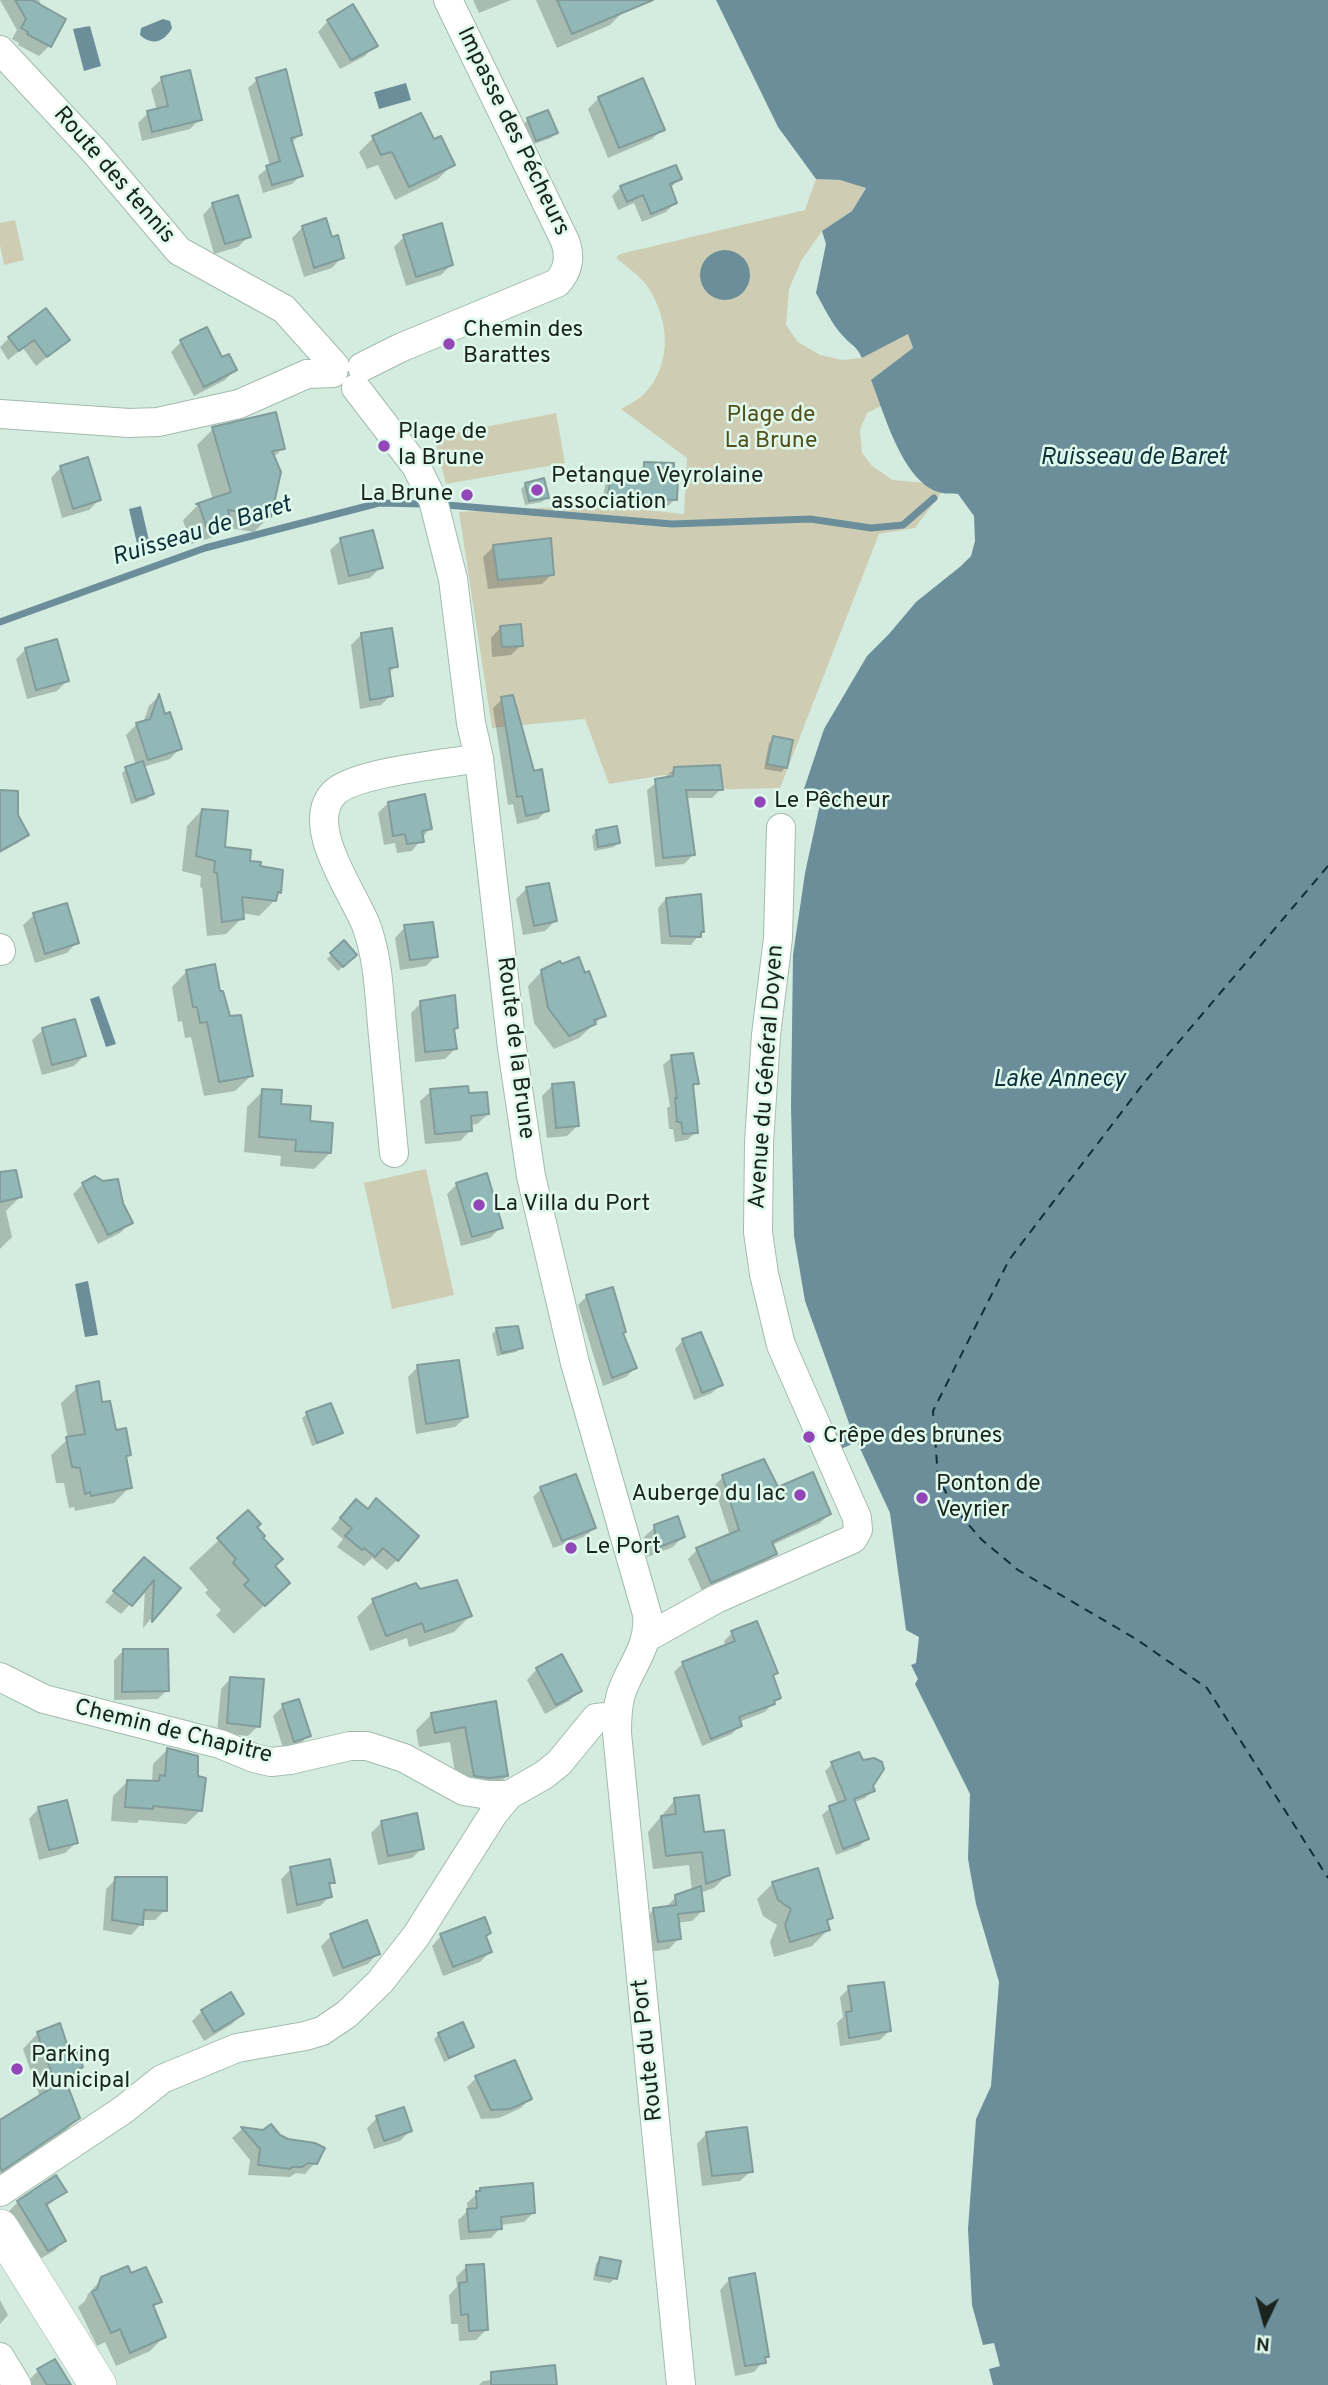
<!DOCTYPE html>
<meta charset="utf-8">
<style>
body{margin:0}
#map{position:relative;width:1328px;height:2385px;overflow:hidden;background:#d3ecdf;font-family:Overpass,sans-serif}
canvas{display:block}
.north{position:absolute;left:1230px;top:2287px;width:70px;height:70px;-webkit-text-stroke:5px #e0f9ed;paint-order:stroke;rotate:185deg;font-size:19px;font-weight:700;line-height:28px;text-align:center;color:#1a231e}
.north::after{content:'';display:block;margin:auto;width:24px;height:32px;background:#1a231e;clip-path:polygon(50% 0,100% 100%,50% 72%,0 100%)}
</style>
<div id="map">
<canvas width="1328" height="2385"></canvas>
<div class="north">N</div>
</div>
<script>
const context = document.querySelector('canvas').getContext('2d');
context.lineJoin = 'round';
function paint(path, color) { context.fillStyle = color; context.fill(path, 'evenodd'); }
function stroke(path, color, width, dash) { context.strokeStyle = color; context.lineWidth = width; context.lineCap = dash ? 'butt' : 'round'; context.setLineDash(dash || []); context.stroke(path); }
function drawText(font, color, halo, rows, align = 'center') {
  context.font = font + ' Overpass,sans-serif'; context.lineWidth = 5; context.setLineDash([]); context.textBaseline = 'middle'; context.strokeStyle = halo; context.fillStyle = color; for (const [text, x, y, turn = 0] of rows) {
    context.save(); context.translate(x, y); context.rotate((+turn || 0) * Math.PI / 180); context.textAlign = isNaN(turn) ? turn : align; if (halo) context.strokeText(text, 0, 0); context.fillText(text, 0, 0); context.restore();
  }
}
paint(new Path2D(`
 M816,179l24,1 26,7 -14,24 -30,20 -21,30 -12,28 -3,36 12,17 22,13 22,5 20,-2 46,-24 5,14 -39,39 7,19 -14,7 -7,17 2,23 10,13 21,14 33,3 15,10 -26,35 -36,6 -99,254 -80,2 -11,-19 -80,13 -24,-65 -93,9 -33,-216 140,-7 85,9 3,-56 -66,-49c8,-5 17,-9 23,-15 30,-31 25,-78 1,-111 -8,-9 -19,-17 -29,-25l4,-4 185,-44z
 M15,220l9,40 -20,5 -4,-20v-22z
 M556,413l9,50 -119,21 -12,-47z
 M426,1169l28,126 -62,14 -28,-126z`), '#cecdb4');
paint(new Path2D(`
 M716,0h612v2385h-335l-4,-16 11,-3 -6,-23 -11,2 -11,-40 -4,-76 8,-110 15,-33 8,-104 -23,-78 -8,-45 2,-65 -55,-110 3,-5 -7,-14 5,-2 3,-26 -13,-7 -16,-117 -33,-71 -21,9 -6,-14 20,-11 -45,-125 -11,-65 -3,-130 2,-151 12,-82 18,-83 -19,-1 20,-60 43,-73 22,-22 27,-32 45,-36 10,-10 4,-15 -1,-25 -16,-22c-5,-1 -11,0 -16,-1 -39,-8 -58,-81 -71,-113l42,-32 -5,-14 -46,24c-6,-13 -10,-12 -18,-21 -12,-12 -20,-30 -28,-44l10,-49 -4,-13 30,-20 14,-23 -26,-8 -24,-1 -38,-52z
 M163,19l7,2 2,7c-7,13 -19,19 -32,7l1,-7z
 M90,26l11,40 -17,5 -11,-42z
 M406,83l5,17 -32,9 -5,-17z
 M700 275a25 25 0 1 1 50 0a25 25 0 1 1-50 0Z
 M141,506l9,39 -12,3 -9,-39z
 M99,996l17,48 -10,3 -16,-48z
 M88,1281l10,54 -13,2 -10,-53z`), '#6c8e9b');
paint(new Path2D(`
 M0,0h39l3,7 22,12 -15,27 -10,10 -21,-11 1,-2 -7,-4 5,-9z
 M473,0h38l-32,13z
 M536,0h84l4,11 -14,14 -53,23z
 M328,21l47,24 -10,11 -25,13 -22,-37z
 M162,79l38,40 -10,10 -48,12 -4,-18 10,-10 9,-2 -6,-22z
 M257,80l43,54 -9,10 10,31 -9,9 -29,9 -5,-17 12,-10 -22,-78z
 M599,98l64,31 -11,10 -44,19 -20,-49z
 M528,119l28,14 -5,5 -20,7 -7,-21z
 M373,138l60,4 20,22 -15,15 -43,21 -17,-35 -11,4 -8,-17z
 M679,179l-9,10 5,14 -9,9 -24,10 -8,-19 -16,7 -6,-14 9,-9z
 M213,204l36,32 -11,11 -24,7 -11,-39z
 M303,227l28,12 11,18 -10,11 -28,9 -12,-39z
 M404,237l48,27 -11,11 -35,11 -12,-39z
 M9,338l59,2 -32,26 -13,-18 -15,12 -8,-13z
 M181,342l41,17 13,11 -10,10 -31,16 -23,-44z
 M213,429l70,19 -10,10 -3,58 -16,16 -31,-5 -10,10 -22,7 -8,-24 14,-14 16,-6 -16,-55z
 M645,464l30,35 -7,7 -49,-2 -17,-3 4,-19 7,-7 25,5v-9z
 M61,467l38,33 -10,10 -27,8 -11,-40z
 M526,484l21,13 -5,5 -17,3 -4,-16z
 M341,540l40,27 -11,11 -32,7 -8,-35z
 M494,546l58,28 -10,10 -54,5 -5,-32z
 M501,627l20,18 -10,10 -19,2 -1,-19z
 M361,635l35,31 -8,8 3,21 -10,10 -21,4 -9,-64z
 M26,649l41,32 -10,10 -30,8 -11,-40z
 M158,697l6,19 16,32 -10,11 -27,8 9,27 -5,5 -16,5 -9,-31 4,-4 10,-4 -10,-30 10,-10 7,-2 6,-17z
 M502,699l45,111 -9,9 -21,5 -4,-20 -5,1 -15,-97z
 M774,738l11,30 -4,4 -17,-3 5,-26z
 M675,769l46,20 -9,9h-26l7,57 -9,9 -29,3 -8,-77z
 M0,792l27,43 -9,8 -18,10z
 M388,803l42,25 -18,23 -15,2 -2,-10 -11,2 -6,-32z
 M202,810l21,39 35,18 21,25 -4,8 -16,16 -17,-3v5l-16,16 -19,2 -5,-48 -2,-1 1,-11 -19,-5 5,-45z
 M596,832l22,11 -4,4 -20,4 -2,-15z
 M526,889l29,32 -10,10 -22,4 -7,-36z
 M666,899l36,32 -11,14 -30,-1 -3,-36z
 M34,915l43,27 -10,11 -32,10 -12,-38z
 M405,927l31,29 -10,10 -26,4 -5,-32z
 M344,943l6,17 -12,11 -11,-12z
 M187,971l31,22 33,83 -16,15 -31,5 -13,-59 -6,1 -3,-17 -4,1 -6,-35z
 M542,971l62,44 -25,23 -25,11 -20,-26 -6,-37z
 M421,1003l35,24 -3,4 2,18 -10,10 -30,3 -4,-49z
 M43,1030l41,26 -10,10 -32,9 -10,-35z
 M672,1057l25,26 -5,5 4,44 -9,8 -12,2 -2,-13h-4l-2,-21 3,-2 -7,-41z
 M553,1085l24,41 -10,10 -20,2 -5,-42z
 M263,1091l16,14 29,18 22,30 -16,16 -34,-3 1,-10 -37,-4 3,-45z
 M431,1091l36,4 21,19 -11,10 -7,1 1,5 -11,11 -35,3 -5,-43z
 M0,1174l20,23 -14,14 6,26 -12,12z
 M83,1184l38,20 10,18 -11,11 -22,11 -25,-50z
 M457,1184l44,43 -11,11 -29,8 -14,-52z
 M587,1296l35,37 13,35 -9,9 -23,9 -25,-81z
 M497,1329l24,18 -5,5 -19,4 -5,-22z
 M683,1340l38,44 -9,9 -18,7 -19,-51z
 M418,1367l48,50 -11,10 -39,7 -8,-57z
 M77,1388l37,44 15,23 -4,4 5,28 -16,16 -39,8 -1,-4 -5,1 -5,-25h-8l-5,-28 17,-16 -7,-36z
 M307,1414l34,19 -5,4 -24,9 -10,-28z
 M723,1477l54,12 52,25 -9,9 -48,22 3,9 -9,9 -64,28 -14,-32 9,-9 33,-14 -16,-50z
 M541,1489l53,39 -8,8 -33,12 -20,-51z
 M346,1511l51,49 -10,10 -15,-12 -8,8 -27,-19 6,-8 -12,-10z
 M248,1513l25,53 15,17 -54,51 -18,-19 5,-5 -16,-17 3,-3 -19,-22z
 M655,1527l28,9 -10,11 -26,10 -3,-20z
 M134,1569l44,19 -35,40 2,-40 -24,26 -16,-12z
 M419,1591l51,25 -16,16 -45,15 -2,-9 -37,13 -13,-34 16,-16z
 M732,1633l44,40 -4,4 7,20 -14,15 -26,10 1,3 -8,9 -30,12 -28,-74 9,-9 43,-16 -2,-6z
 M123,1651l44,39 -9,9 -44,1v-40z
 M537,1669l43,21 -11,11 -24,13 -18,-34z
 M231,1678l27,48 -10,10 -31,-3 4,-44z
 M495,1703l12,73 -16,15h-33l-8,-49 -31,5 -3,-17 16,-16z
 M283,1706l26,29 -11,11 -14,5 -11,-35z
 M167,1750l29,28 5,32 -15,14 -47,-4 -2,3 -26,-2 2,-25 15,-15 24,1 1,-18z
 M832,1764l39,22 2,5 -8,7 -12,5 14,35 -7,8 -24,9 -14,-40 8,-7 8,-3 -13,-34z
 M675,1800l27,34 26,40 -14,14 -14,5 2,18 -10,10 -15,2 2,15 -10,11 -21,3 -4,-32 10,-11 11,-1 11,-11 16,-6 -3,-26 -36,4 -5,-37z
 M39,1808l37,35 -11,10 -26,7 -10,-41z
 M382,1822l40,26 -10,10 -34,7 -7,-32z
 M291,1869l42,13 -5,5 2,9 -10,10 -33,8 -6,-35z
 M116,1879l49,31 -10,10h-14v4l-10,11 -28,-5 3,-41z
 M773,1883l58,34 -5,5 2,8 -16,16 -38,11 -4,-15 7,-17 -14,-9 -6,-17z
 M489,1933l-4,5 5,14 -10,10 -37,14 -11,-30 9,-10z
 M331,1936l47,17 -10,11 -35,13 -12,-31z
 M849,1988l40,43 -9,9 -40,6 -3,-23 6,-6 -3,-20z
 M202,2011l40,3 -10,10 -28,17 -12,-20z
 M38,2033l30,19 13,15 -15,15 12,36 -15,15 -63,42v-53l40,-25 -17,-48z
 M439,2034l33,13 -5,4 -23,11 -10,-23z
 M476,2078l54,20 -9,10 -22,10 -18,1 -14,-32z
 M377,2118l33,13 -10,10 -26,8 -7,-21z
 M242,2129l37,8 36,26 -10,11 -9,-1 -6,4 -42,-2 2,-15 -18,-22z
 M707,2133l44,38 -11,10 -38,5 -5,-42z
 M481,2190l52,23 -9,9 -24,3v3l-9,10 -31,2 -2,-20 10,-9 -1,-8z
 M65,2192l-19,15 18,34 -10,10 -16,9 -30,-48 10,-10z
 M600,2259l15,19 -5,5 -17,-3 3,-16z
 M467,2266l20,63 -11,11 -17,1 -1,-17h-7l-2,-29 8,-8 -1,-10z
 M131,2276l29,25 -8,7 12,29 -14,14 -34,15 -11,-24 -8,4 -19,-39 7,-6 3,-7 14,-15z
 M730,2279l38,77 -14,16 -19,4 -15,-86z
 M0,2300l8,15 -8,9z
 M55,2361l14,24h-39l-2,-4 10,-10z
 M511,2378l44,7h-76l4,-4z`), '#0003');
stroke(new Path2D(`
 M447,505l225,19 138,-5 61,9 32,-3 31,-27
 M0,622l205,-74 174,-45 42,1`), '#6c8e9b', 7);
stroke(new Path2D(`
 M1328,866l-185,218 -134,176 -76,151 5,66 16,31 28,32 36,30 118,69 71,49 121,190`), '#0e303b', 2, [9, 7]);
const building = new Path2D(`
 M15,0h17l34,19 -15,28 -24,-13 1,-2 -7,-4 5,-9z
 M557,0h96l-81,34z
 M353,4l25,42 -27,14 -24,-40z
 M286,69l16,66 -11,3 12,38 -31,9 -6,-19 14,-5 -24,-83z
 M190,70l12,50 -50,12 -5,-21 21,-5 -7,-29z
 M643,78l22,52 -46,18 -21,-51z
 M548,110l10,23 -22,8 -9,-23z
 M421,113l13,26 7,-3 14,29 -46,22 -17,-35 -11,3 -9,-19z
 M676,165l6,14 -12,5 7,19 -26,11 -8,-19 -16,7 -7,-16z
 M238,195l13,42 -26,7 -13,-41z
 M326,218l6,19 6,-2 6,23 -30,10 -12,-42z
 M442,223l11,42 -37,12 -13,-42z
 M46,308l24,32 -23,17 -13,-17 -15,11 -11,-14z
 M207,327l15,30 7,-3 8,16 -33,17 -24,-47z
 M276,412l9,37 -13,2 9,21 -10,45 -43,-7 3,11 -24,8 -8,-24 -3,-1 35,-12 -19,-65z
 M88,457l13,43 -28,9 -13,-43z
 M644,462l30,1v14h4l-1,23 -50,-2 -19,-4 4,-21 32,6z
 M544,478l5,20 -20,3 -4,-18z
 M373,530l10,38 -34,8 -9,-38z
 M551,538l3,37 -56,5 -5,-35z
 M521,624l2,22 -21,1 -2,-21z
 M392,628l6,39 -9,1 4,28 -23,4 -9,-67z
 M57,639l12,42 -33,9 -11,-42z
 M159,694l6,20 5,-2 12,37 -34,11 -12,-37 14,-4z
 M513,695l21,76 8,-2 7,42 -23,5 -4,-20 -5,1 -16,-100z
 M773,736l20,4 -6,28 -20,-4z
 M143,761l11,33 -18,6 -11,-33z
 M720,765l3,25h-37l9,65 -32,3 -8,-79 18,-3 1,-9z
 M0,790l18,1v24l11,20 -29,16z
 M425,794l7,35 -10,2 2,11 -17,2 -2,-10 -12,2 -5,-34z
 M202,809l26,2 -3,36 26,3 -1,11 11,1 -1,4 23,4 -2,23 -3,-1 -2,9 -34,-4 2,22 -22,3 -5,-49 -3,-1 1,-11 -19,-5z
 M617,826l3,17 -22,4 -2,-17z
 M549,883l8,38 -23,5 -8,-39z
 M701,894l3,38h-3v5l-31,-1 -4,-38z
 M67,903l12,40 -34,11 -12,-41z
 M433,922l5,35 -28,3 -6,-35z
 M344,940l13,15 -14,12 -13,-14z
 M579,957l6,16 4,-2 17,45 -12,4 2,4 -27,12 -21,-28 -7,-38 19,-9 2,3z
 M215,964l5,27h3l7,25 11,-1 12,61 -34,6 -12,-60 -7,1 -3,-16h-4l-7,-37z
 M455,995l3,33 -4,1 3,20 -32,3 -5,-51z
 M75,1019l11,37 -34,9 -10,-37z
 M693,1053l6,31h-6l5,49 -15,1 -2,-12h-4l-2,-24h2l-6,-43z
 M574,1082l5,44 -23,2 -4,-44z
 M468,1086l1,7 18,-1 2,22 -18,2 1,15 -37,3 -5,-45z
 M262,1089l20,1 -1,14 30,2 -1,15 23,2 -2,30 -36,-2 1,-11 -37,-3z
 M16,1170l6,27 -22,5v-30z
 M487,1173l16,55 -31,9 -16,-54z
 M95,1176l8,5 15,-2 5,24 10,20 -25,12 -26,-52z
 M613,1287l13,45 -3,1 14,35 -25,10 -26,-83z
 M518,1326l5,22 -21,5 -6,-25z
 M701,1332l22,53 -21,8 -20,-54z
 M459,1360l9,57 -42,7 -9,-59z
 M99,1381l3,21 8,-1 6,29 10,-2 5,27 -5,1 6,32 -41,8 -1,-4 -5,2 -5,-26 -8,-1 -6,-30 19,-3 -9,-48z
 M331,1403l12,30 -26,10 -11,-31z
 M764,1459l14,28 35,-15 18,42 -59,28 5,12 -66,29 -15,-35 43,-18 -17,-55z
 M576,1474l20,54 -34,13 -22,-54z
 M376,1498l43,38 -21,25 -15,-13 -8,9 -11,-9 -2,2 -17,-14 7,-8 -12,-10 16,-19 12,10z
 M248,1510l13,14 -4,3 8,9 -2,2 20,21 -8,7 15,17 -25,23 -21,-21 5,-5 -16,-17 3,-4 -19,-21z
 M678,1516l7,21 -28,11 -3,-23z
 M144,1557l37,31 -29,34 2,-42 -22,26 -19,-15z
 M457,1580l15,36 -47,16 -3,-9 -36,13 -14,-37 44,-16 4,6z
 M757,1621l21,52 -5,2 8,23 -7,3 1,3 -36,13 3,9 -31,13 -29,-77 53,-21 -4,-10z
 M123,1649h45l1,42 -47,1z
 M562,1654l20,37 -26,14 -20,-37z
 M230,1677l34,2 -4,48 -33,-4z
 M299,1699l12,37 -17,6 -12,-38z
 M496,1701l12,75 -19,2 -15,-2 -9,-49 -30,6 -4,-20z
 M167,1748l31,8v20l8,2 -4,33 -49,-5v3l-28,-2 2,-27 32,1 1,-6 5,1z
 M859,1752l4,8 11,-2 8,4 2,7 -11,17 2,5 -21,8 15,40 -26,10 -14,-43 17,-6 -15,-38z
 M699,1795l5,37 20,-2 6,45 -24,9 -4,-32 -36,4 -5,-40 15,-2 -2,-16z
 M67,1800l11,43 -29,7 -11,-43z
 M417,1813l7,36 -36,7 -7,-35z
 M330,1859l5,24h-6l3,14 -35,8 -7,-38z
 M818,1868l15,50 -6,2 3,10 -40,12 -5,-17 6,-16 -13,-9 -6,-18z
 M115,1877h52v34l-23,-1 -1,15 -31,-5z
 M701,1886l3,25 -26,3 3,25 -23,3 -5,-34 23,-3 -1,-10z
 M485,1917l6,16 -5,3 6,16 -39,15 -13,-33z
 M367,1920l13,34 -37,14 -13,-34z
 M884,1982l7,49 -42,7 -3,-26 6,-1 -4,-25z
 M231,1992l13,22 -30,18 -13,-22z
 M463,2022l11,25 -25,11 -11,-25z
 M60,2023l9,27 7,-2 7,19 -8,4 -8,13 13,34 -78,53 -2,-5v-46l56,-35 -19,-53z
 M515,2060l17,39 -22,10 -19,1 -16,-34z
 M404,2107l8,24 -28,10 -8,-25z
 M271,2124l9,11 8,4 27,4 10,5 -8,16 -9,-1 -6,4h-10l-2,2 -32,-4 2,-16 -19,-22 22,3z
 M747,2127l6,45 -41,4 -6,-44z
 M56,2175l11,17 -21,12 20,37 -18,10 -31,-50z
 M533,2183l2,30 -34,4 1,12 -33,3 -2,-23 10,-1 -1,-17h4v-3z
 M600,2257l21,4 -4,18 -21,-4z
 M484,2264l4,66 -19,1 -1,-17 -7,1 -2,-32 8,-1 -1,-17z
 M128,2266l3,7 15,-6 16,35 -9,3 13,32 -36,16 -10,-24 -9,4 -19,-41 5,-3 4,-12z
 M755,2273l14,84h-4l1,6 -21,3 -16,-88z
 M55,2359l16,26h-24l-10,-16z
 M555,2365l2,20h-66v-13z`);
paint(building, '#91b8b7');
stroke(building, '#819c9b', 2);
const minor = new Path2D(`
 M0,50l95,102 84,99 105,58 51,57
 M362,367l38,-19 157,-65c11,-12 14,-26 8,-42l-117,-241
 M356,388l60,78 17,34 20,79 18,144 8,35 33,290 19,128 44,187 72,251c3,34 -16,50 -26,80 -4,13 -4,26 -4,39l64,652
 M0,414l129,9 29,-1 81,-18 68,-30 26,-1
 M0,948l1,3
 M394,1153c-4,-42 -8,-85 -12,-128 -3,-33 -4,-68 -16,-100 -13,-33 -63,-100 -32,-132 21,-21 113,-29 145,-35
 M646,1638l70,-39 137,-60 5,-9 -1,-12 -76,-173 -17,-71 -6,-42 1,-89 7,-108 12,-97 3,-110
 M0,1677l44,22 176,45 34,14 17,4 19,-2 60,-14h17l37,12 60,33 24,4h21
 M0,2192l123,-82 39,-31 75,-31 68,-12 17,-5 25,-17 33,-32 36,-46 78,-123 15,-18 35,-20 15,-12 37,-45 21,-2
 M0,2357l17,28`);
const major = new Path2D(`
 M0,2228l98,157`);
stroke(minor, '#a3bbaf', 30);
stroke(major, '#a3bbaf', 38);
stroke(minor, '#fff', 28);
stroke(major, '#fff', 37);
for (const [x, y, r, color] of [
 [449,344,7,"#9246b7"],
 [384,446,7,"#9246b7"],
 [537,490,7,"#9246b7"],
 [467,495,7,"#9246b7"],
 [760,802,7,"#9246b7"],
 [479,1205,7,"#9246b7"],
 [809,1437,7,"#9246b7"],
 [800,1495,7,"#9246b7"],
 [922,1498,7,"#9246b7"],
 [571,1548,7,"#9246b7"],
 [17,2069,7,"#9246b7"]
]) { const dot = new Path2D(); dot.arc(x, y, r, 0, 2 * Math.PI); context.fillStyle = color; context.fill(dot); stroke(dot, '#e0f9ed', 2.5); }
drawText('23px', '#1a231e', '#e0f9ed', [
 ["Impasse des Pécheurs",512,132,64],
 ["Route des tennis",113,176,49],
 ["Route de la Brune",514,1048,83],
 ["Avenue du Général Doyen",768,1077,-86],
 ["Chemin de Chapitre",173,1733,14],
 ["Route du Port",649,2050,-96]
]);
drawText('23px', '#1a231e', '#e0f9ed', [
 ["Chemin des",463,331],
 ["Barattes",463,357],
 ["Plage de",398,433],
 ["la Brune",398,459],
 ["Petanque Veyrolaine",551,477],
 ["association",551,503],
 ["La Brune",453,495,"right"],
 ["Le Pêcheur",774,802],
 ["La Villa du Port",493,1205],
 ["Crêpe des brunes",823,1437],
 ["Ponton de",936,1485],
 ["Veyrier",936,1511],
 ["Auberge du lac",786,1495,"right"],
 ["Le Port",585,1548],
 ["Parking",31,2056],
 ["Municipal",31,2082]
], 'left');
drawText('23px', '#524e19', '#e0f9ed', [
 ["Plage de",771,416],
 ["La Brune",771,442]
]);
drawText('italic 24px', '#0e303b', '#e0f9ed', [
 ["Ruisseau de Baret",1133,459],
 ["Ruisseau de Baret",202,533,-17],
 ["Lake Annecy",1059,1081]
]);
</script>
